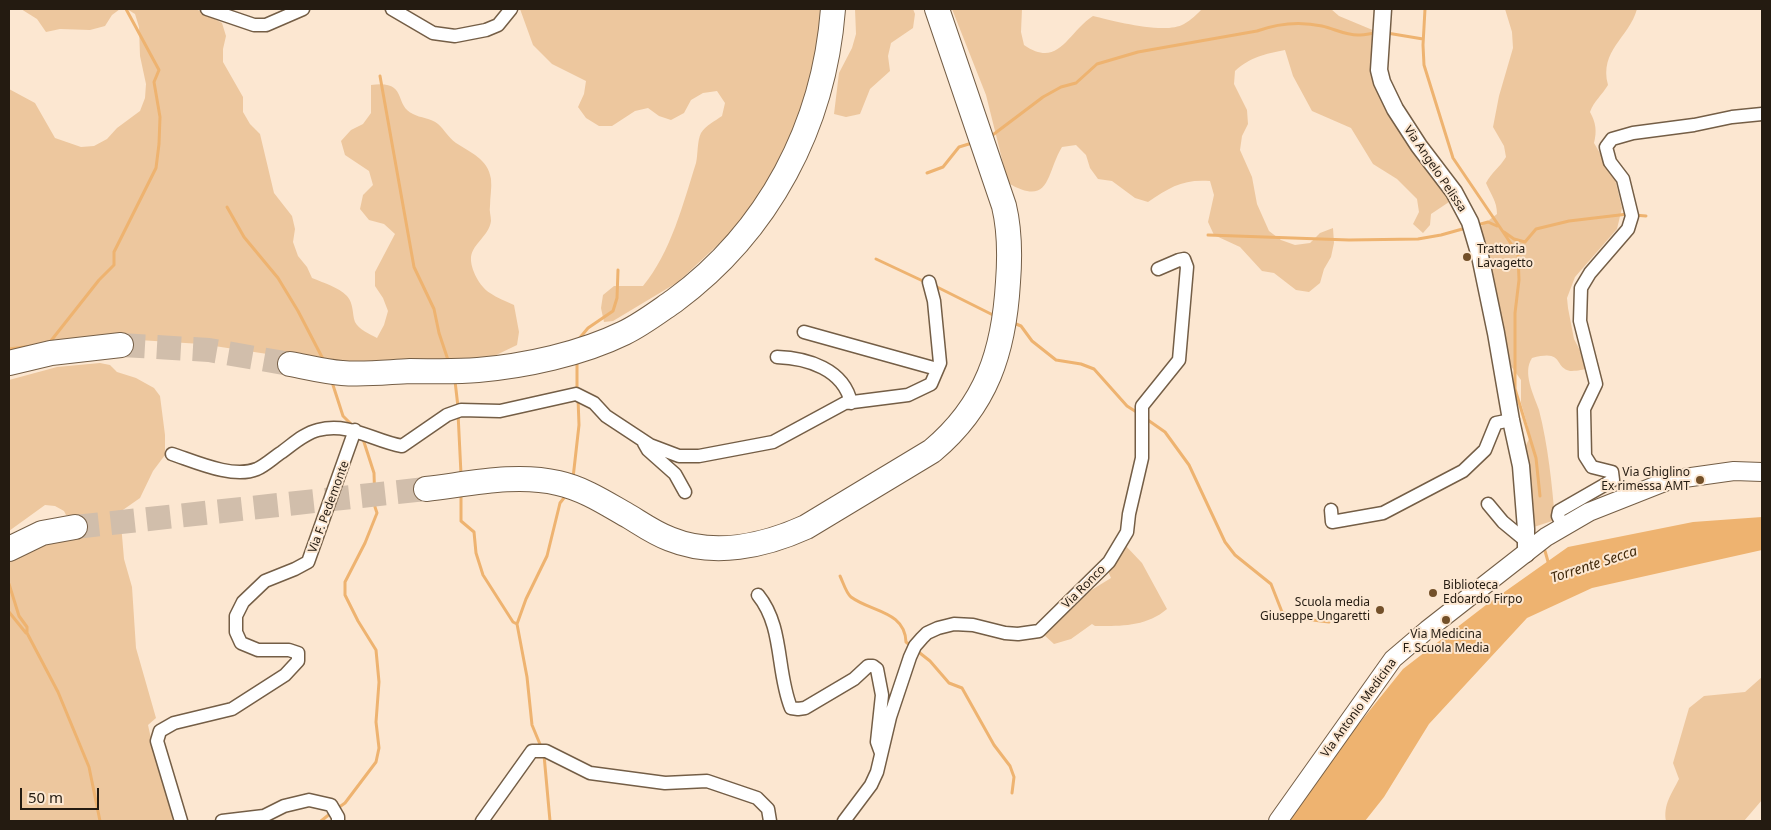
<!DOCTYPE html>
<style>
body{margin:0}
#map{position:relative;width:1771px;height:830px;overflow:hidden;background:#fce7d1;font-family:"Noto Sans",sans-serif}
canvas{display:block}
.frame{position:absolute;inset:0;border:10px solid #241b11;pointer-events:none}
.scale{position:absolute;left:20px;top:788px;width:79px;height:22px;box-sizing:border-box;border:2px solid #241b11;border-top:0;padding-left:6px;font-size:15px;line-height:18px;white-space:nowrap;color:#241b11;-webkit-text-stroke:4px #fce7d1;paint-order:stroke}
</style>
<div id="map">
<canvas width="1771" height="830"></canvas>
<div class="frame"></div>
<div class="scale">50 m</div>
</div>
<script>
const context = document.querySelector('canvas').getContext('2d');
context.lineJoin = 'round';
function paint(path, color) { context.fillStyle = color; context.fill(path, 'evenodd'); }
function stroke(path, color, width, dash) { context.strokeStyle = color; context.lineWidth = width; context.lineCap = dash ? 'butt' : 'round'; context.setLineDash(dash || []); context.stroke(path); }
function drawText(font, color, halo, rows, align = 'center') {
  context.font = font + ' "Noto Sans",sans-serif'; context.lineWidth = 4; context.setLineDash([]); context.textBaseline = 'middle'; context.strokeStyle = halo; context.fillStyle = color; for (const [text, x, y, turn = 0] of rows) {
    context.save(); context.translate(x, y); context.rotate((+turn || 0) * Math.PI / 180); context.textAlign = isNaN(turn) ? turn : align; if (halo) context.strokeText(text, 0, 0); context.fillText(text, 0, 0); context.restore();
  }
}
paint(new Path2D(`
 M21,9h99l-8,6 -7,11 -15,4 -30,-1 -14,3 -9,-13z
 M127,9h69l26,14 4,13 -3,13v13l20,35v15l7,12 10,10 14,59 18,23 3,13 -2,13 5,14 9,11 5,11c12,5 26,9 35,18 7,8 5,18 8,26 4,8 15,12 22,16l7,-13 4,-14 -5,-13 -8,-12v-14l20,-38 -11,-10 -15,-4 -9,-11 3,-14 10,-10 -4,-14 -24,-16 -4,-14 10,-11 12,-6 8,-11v-28c38,-5 22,20 42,29 7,4 18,4 25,10 6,5 10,13 18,19 15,10 32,16 35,36 1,9 -1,18 -1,27 -1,5 1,10 1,15 -2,15 -18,22 -20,36 -1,12 9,30 19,36 7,5 16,8 24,12l5,27 -2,13 -25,12 -39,6h-95l-64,-5 -93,-14 -62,-4h-47l-83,14v-265l26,14 20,35 26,9 13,-1 13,-7 10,-11 23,-17 5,-13 1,-14 -6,-28 -1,-29 -4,-13z
 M520,9h300l-1,27 -13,69 -51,105 -77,72 -65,39 -9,1 -3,-14 2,-13 11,-9h29c28,-34 40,-82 53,-123 2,-9 1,-22 5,-30 5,-8 14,-12 21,-17l3,-13 -8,-12 -14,2 -12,7 -7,13 -13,7 -12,-4 -11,-8 -13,3 -23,15h-13l-13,-8 -8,-11 6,-13 2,-13 -34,-17 -19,-19z
 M855,9h58l2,5 -2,14 -22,15 -3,13 2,15 -20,18 -10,25 -14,3 -12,-3 5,-41 13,-25 4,-14z
 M952,9h70l-1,23 3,13c35,24 43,-12 69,-29 21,5 72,19 91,8 7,-4 13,-10 18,-15h129l8,7 36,15 -3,40 80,129 -21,14 -1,11 -7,8 -10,-9 6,-12 -2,-13 -20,-20 -24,-15 -22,-36 -39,-17 -19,-35 -8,-26c-20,4 -35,7 -50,21l-1,13 13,26 1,14 -6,12 -2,14 12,27 5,27 12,27 12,9 14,5 15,-2 10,-10 13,-5 1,15 -3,14 -7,12 -4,14 -11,9 -13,-2 -22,-17 -12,-2 -22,-24 -26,-12 -6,-13 6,-27 -4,-14c-27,-2 -40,6 -62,21l-13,-4 -23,-17 -14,-2 -8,-11 -4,-13 -10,-10 -14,2c-16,26 -11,61 -54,36l-22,-88z
 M1505,9h132c-8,29 -38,41 -29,76 -6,10 -14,16 -18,27 6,11 7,19 4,31l21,36 7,29 -5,21 -42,48 -8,21 1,10 6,31 13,25 -1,5c-4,1 -11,2 -16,2 -17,-4 -5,-22 -38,-13 -10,15 2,37 7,52 9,35 13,74 16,110l-21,7 -10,-78 5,-10 -1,-12 -7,-24v-23l-13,-18 -28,-135 17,-13c0,-13 -6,-19 -11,-31 5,-10 14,-16 20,-26l-2,-11 -11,-19 6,-31 14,-48 -1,-16z
 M100,363l10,2 7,7 19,6 18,10 6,8 5,39v20l-12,16 -13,27 -20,14 4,47 8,28 4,61 20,70 -8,7 2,9 21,73 2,14h-164v-260c22,-15 45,-22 71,-26l-2,-20h-12l-2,-4 -9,-5 -10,-1 -36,26v-151l48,-13z
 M1125,545l17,18 25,46c-21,18 -47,17 -72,17l-3,-2 -21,15 -17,5 -11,-10 29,-32 39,-24 -4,-9z
 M1762,677v123l-18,21h-78c-3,-16 6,-28 13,-42l-6,-16 16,-55 15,-12 41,-4z`), '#edc79e');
paint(new Path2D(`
 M1762,517v33l-170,38 -65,30 -98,106 -45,73 -19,24h-76l40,-60 74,-92 83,-64 82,-58 125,-25z`), '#eeb370');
stroke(new Path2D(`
 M1425,9l-2,36 1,20 29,93 65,96 1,26 -4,33v76l21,69 4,38
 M1387,33l36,6
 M380,76l34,191 20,42 5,24 10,30
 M990,137l53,-40 18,-10 15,-4 21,-19 41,-12 119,-21c22,-8 42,-10 65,-5 13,3 25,10 38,9 6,0 11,-2 16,-2
 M927,173l16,-6 16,-20 13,-4
 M227,207l17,30 34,41 20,33 26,50
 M1634,215l12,1
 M1477,225l11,-3 9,4
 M1504,232l10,7 11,3 11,-13 33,-8 59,-7
 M1208,235l141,5 69,-1 23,-4 25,-7
 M876,259l49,23
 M933,285l62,31
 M1016,324l5,2 11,15 24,19 25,4 13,5 33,37 11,7
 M578,340l10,-12 25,-17 4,-13 1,-28
 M50,342l49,-62 15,-15v-13l42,-84 3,-24 1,-27 -6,-35 5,-12 -33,-61
 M9,349l23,-3
 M577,361v31
 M455,381l3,26
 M332,382l11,34 10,10
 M458,413l3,61
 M1145,418l20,14 24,33 36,77 10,13 36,29 11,28 14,6 33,4
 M573,478l6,-53 -1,-27
 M461,496v25l13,11 2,21 7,22 30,47 4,2
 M1545,551l4,14
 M840,576c3,6 6,17 11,21 20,15 54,14 55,45l5,4
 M9,584l10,32 8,11v6l31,59 31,75 11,54
 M9,612l17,21
 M916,650l14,11 19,22 13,5 32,57 16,21 4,11 -2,16
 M542,749l-10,-24 -5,-48 -10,-53 9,-25 21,-43 13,-53 7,-9
 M544,755l6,66
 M338,808l7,-5 31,-41 3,-14 -3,-26 3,-40 -3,-32 -18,-29 -13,-26v-13l20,-39 12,-30 -2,-6 -1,-34 -11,-34
 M321,821l10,-8`), '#eeb370', 3);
stroke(new Path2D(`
 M121,345l88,5 81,14
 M75,527l351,-38`), '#d1beab', 24, [24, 12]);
const minor = new Path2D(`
 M207,9l47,16h12l37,-16
 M392,9l41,24 22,3 31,-6 12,-5 13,-16
 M804,332l133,37
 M777,357c30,1 67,12 74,46
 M644,443l4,7 27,24 10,18
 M172,454c24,8 61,25 85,15 9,-4 17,-12 25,-17 11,-8 23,-19 36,-22 32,-8 55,11 84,16l45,-31 14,-5 39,1 76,-17 18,9 12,13 44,29 29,11h20l74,-14 72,-39 63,-8 23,-11 9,-21 -6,-62 -5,-19
 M1488,504l15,18 23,19
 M1331,510l1,12 51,-9 80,-42 22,-21 11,-27 15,-3
 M1563,526l-5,-10 1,-5 54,-31 -1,-8 -20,-5 -7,-11 -1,-47 12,-25 -16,-63 1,-33 9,-15 38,-44 4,-13 -9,-37 -13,-17 -4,-15 6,-8 21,-6 61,-8 38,-8 30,-3
 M758,595c26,32 18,76 33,113l7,1 7,-1 49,-29 14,-13h5l4,3 5,26 -5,47 4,11
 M181,821l-24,-80 3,-10 14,-8 58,-14 53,-34 13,-14v-8l-9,-3h-31l-17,-7 -5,-11v-16l7,-14 22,-21 30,-12 13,-7 47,-132
 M222,821l42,-5 20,-10 25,-6 22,5 7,12v4
 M482,821l50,-70h14l44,22 75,10 42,-2 50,17 11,11 2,12
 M844,821l27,-36 6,-13 13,-55 20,-60 5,-11 7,-8 5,-5 11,-5 16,-4 19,1 32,8 13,1 21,-3 70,-69 18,-30 2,-18 13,-56v-52l37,-46 8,-93 -3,-8 -5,1 -21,9`);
const tertiary = new Path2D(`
 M1383,9l-4,61 3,12 13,27 24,37 35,46 16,30 10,34 16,77 15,87 10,46 5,63v25`);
const secondary = new Path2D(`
 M1278,821l115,-162 34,-29 119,-93 43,-25 81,-32 64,-9 28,1`);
const motorway = new Path2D(`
 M9,363l42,-10 70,-8
 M290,364c17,3 35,8 52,9 22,2 46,-1 68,-2 23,0 45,1 68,-1 47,-4 103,-16 146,-37 17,-8 34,-21 50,-32 95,-70 150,-175 159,-292
 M426,489c43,-5 90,-16 132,-6 27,6 49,21 72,34 13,8 26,17 40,22 44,18 94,7 136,-12l126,-76c55,-46 72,-100 76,-169 2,-26 2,-51 -4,-76l-67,-197
 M9,549l33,-16 33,-6`);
stroke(minor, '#745e46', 15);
stroke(tertiary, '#745e46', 19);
stroke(secondary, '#745e46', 20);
stroke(motorway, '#745e46', 26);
stroke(minor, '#fff', 12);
stroke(tertiary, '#fff', 16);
stroke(secondary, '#fff', 18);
stroke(motorway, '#fff', 24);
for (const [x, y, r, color] of [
 [1467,257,5,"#735029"],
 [1700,480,5,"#735029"],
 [1433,593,5,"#735029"],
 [1380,610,5,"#735029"],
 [1446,620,5,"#735029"]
]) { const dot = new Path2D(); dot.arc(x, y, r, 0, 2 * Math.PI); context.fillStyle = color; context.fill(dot); stroke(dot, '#fce7d1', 2); }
drawText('12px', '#241b11', '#fce7d1', [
 ["Via Angelo Pelissa",1435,169,56],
 ["Via F. Pedemonte",329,507,-70],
 ["Via Ronco",1084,587,-45],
 ["Via Antonio Medicina",1359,708,-54]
]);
drawText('12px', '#241b11', '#fce7d1', [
 ["Trattoria",1477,250],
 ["Lavagetto",1477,264],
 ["Via Ghiglino",1690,473,"right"],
 ["Ex rimessa AMT",1690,487,"right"],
 ["Biblioteca",1443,586],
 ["Edoardo Firpo",1443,600],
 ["Scuola media",1370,603,"right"],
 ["Giuseppe Ungaretti",1370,617,"right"],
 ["Via Medicina",1446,635,"center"],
 ["F. Scuola Media",1446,649,"center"]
], 'left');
drawText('italic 14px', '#40280a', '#fce7d1', [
 ["Torrente Secca",1594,565,-18]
]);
</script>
